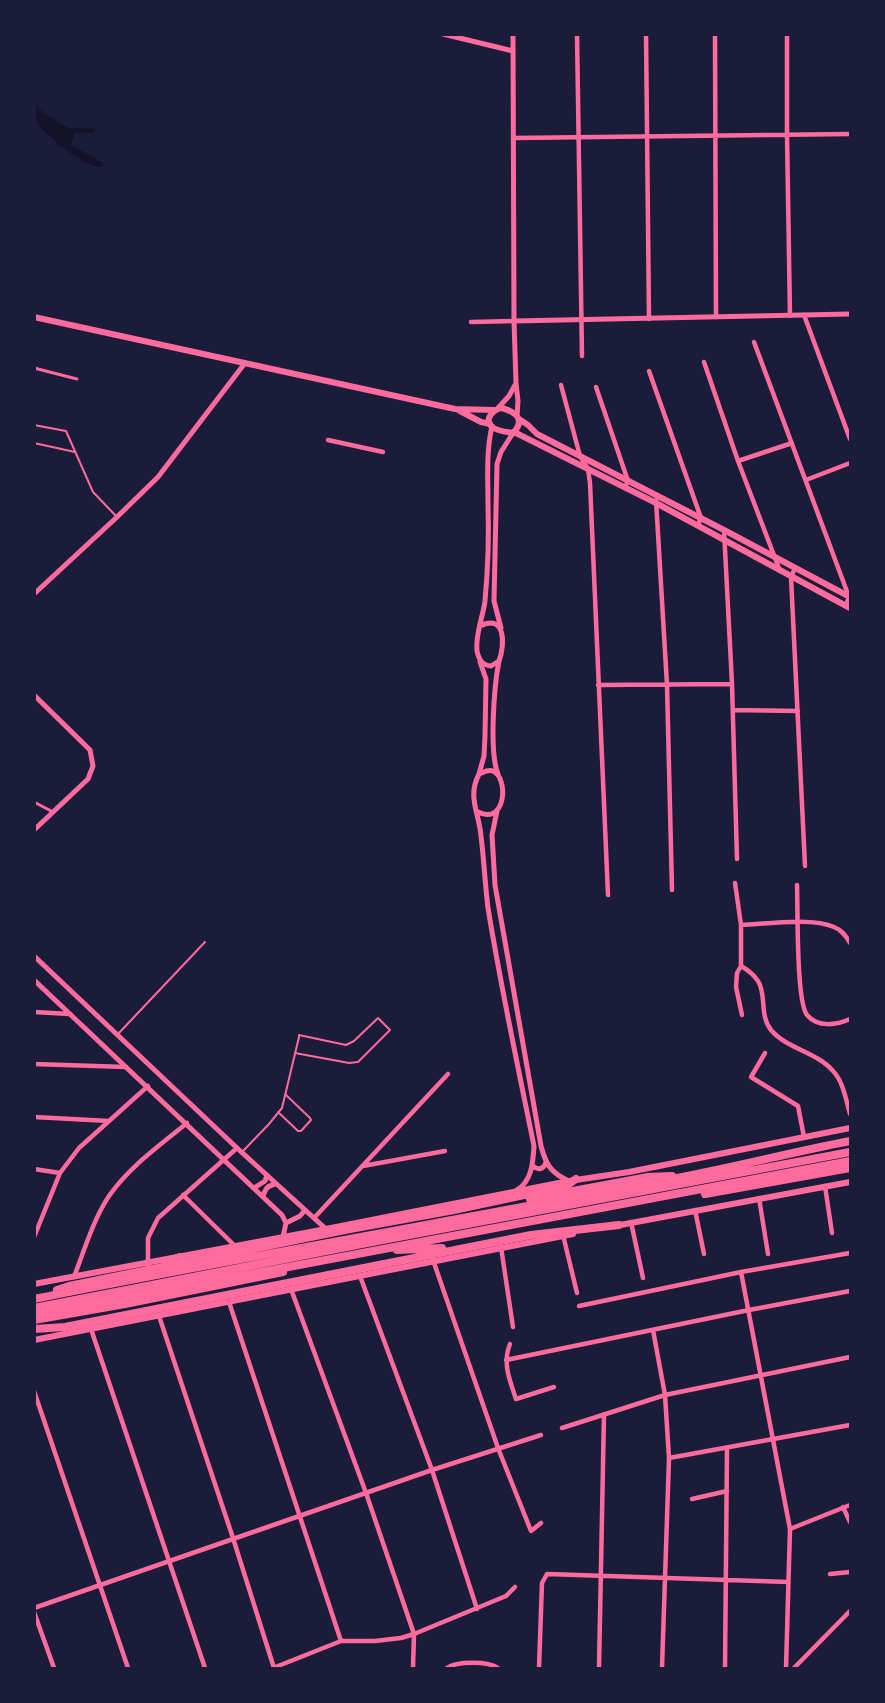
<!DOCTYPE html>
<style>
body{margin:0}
#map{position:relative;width:885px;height:1703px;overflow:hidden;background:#1b1b3a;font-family:Manrope,sans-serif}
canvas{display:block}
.frame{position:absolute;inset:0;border:36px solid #1b1b3a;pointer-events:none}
</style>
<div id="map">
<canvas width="885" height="1703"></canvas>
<div class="frame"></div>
</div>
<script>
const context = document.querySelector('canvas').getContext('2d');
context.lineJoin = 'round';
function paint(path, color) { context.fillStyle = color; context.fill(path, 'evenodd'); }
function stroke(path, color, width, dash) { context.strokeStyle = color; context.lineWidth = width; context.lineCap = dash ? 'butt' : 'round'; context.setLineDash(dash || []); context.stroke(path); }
paint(new Path2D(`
 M35,105l11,10 22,13 26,1v4h-19l-4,12 32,18v4c-17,2 -55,-30 -66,-44l-2,1z`), '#12122b');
stroke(new Path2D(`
 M34,425l32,6 27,61 23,24
 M34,443l41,9
 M118,1034l87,-92
 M278,1112l20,19h3l10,-11 -1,-2 -24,-23
 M243,1151l26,-27 13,-16 17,-71v-2l47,10 8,-4 24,-23 12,12 -32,32 -9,1 -54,-10`), '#ff6b9d', 2);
stroke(new Path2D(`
 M34,368l43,11
 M34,802l19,10`), '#ff6b9d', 3);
stroke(new Path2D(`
 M577,34l5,322
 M646,34l3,285
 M715,34l1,283
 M787,34v101l3,181
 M513,138l337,-4
 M804,315l46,124
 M471,322l43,-1
 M754,342l95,255 -3,8
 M704,362l34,99 42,110
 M649,371l52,147 -3,7
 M561,385l19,71 8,13 2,14 18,412
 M596,387l32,94 -3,6
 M328,440l55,12
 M738,461l54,-18
 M806,480l44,-17
 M656,500l11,185 5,205
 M724,530l8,154 5,175
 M795,568l-4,9 14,289
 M598,685l134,-1
 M733,710l65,1
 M735,883l6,42v41l-4,7 -1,14 6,28
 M797,885c1,23 -1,116 10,130 11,13 30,10 43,4
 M741,925c24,-1 72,-8 93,2 8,3 12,9 16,16
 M741,966c7,4 13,9 17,15 9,14 1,34 13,49 16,19 46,22 62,41 10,10 13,29 17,43
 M34,1012l36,2
 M765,1053l-14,24 47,29 6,31
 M34,1064l92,3
 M34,1117l75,4
 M363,1166l82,-15
 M34,1169l26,4
 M825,1186l7,47
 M183,1195l52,51
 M759,1198l9,56
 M695,1210l9,44
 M314,1218l134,-144
 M631,1222l12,56
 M563,1235l14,58
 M34,1237l26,-64 19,-25 69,-62
 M501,1247l12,80
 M433,1260l65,188 33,83 10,-8
 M148,1264v-26l10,-20 79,-70
 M741,1272l49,257 -4,139
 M360,1276l72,194 45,139
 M74,1277c10,-26 19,-57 35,-81 20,-29 50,-50 78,-73
 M291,1289l75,204 48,141 -1,34
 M229,1302l112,339
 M579,1306l162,-34 109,-19
 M159,1316l74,222 41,130
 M91,1329l114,339
 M653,1330l12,65 4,63 -7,210
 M510,1344c-8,19 0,37 6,55l38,-12
 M506,1360l243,-50 101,-19
 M34,1391l94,277
 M562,1428l103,-33 185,-38
 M669,1458l181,-33
 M692,1499l35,-8
 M843,1507l7,15
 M790,1529l60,-24
 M830,1574l20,-2
 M34,1608l398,-138 109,-35
 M34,1612l20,56
 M273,1668l68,-27h34l26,-3 13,-4 92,-38 9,-9
 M447,1668c9,-7 42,-7 51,0
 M539,1668l3,-85 5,-9 241,8
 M599,1668l5,-254
 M725,1668l2,-220
 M794,1668l56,-57`), '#ff6b9d', 4.5);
stroke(new Path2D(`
 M443,34l70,17
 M513,34l1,287 2,62 2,18 -1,15
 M514,321l336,-7
 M498,408l11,-12 6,-11
 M34,594l83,-77 41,-40 87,-114
 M480,626c26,-13 25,19 19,35l-8,5c-9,-1 -12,-6 -14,-15 -2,-17 6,-34 8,-50 3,-32 4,-65 3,-97 0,-26 -2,-52 4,-78
 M501,628l-7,-27 3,-137 4,-12 12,-19
 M34,695l53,52 3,3 3,16 -5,13 -54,51
 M479,774l5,-18 1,-20 1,-57 -6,-17
 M498,774c-9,-22 -4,-88 1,-113
 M497,811l-5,24 3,50 46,261c5,19 10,27 28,35
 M478,812c28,14 31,-34 15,-41 -5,-2 -9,1 -14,3 -12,23 0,38 2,62 3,24 4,48 7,72 13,80 30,159 46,238 -1,16 -2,35 -17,44
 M34,956l203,192 89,81
 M34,980l248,235 4,8 -3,14
 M533,1166c5,5 11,3 13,-4
 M254,1188l11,-7 2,-6
 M263,1196c3,-8 4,-10 12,-12
 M286,1223l14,-7 5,-6`), '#ff6b9d', 5);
stroke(new Path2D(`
 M34,317l421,92 39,1
 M502,408c14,4 24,12 11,25 -6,-1 -16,-2 -21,-6 -9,-8 2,-18 10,-19z
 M458,410l23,12 9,2
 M519,419l9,6 9,9 187,96 126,67
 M514,432l142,71 194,105
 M615,1226l235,-44
 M34,1284l292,-55 243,-48 60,-9 221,-44
 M34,1340l539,-106`), '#ff6b9d', 6);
stroke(new Path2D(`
 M705,1194l145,-26
 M530,1199l118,-22 24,-1
 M397,1250l45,-2
 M165,1262l15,-5
 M57,1290l12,-4 281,-57 104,-19 112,-24 10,-7
 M34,1299c214,-43 429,-80 643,-121 58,-11 116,-26 173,-37
 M34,1308l333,-65 483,-91
 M34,1315l816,-154
 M34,1320l91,-16 158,-32
 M34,1329l31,-2 466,-92 88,-10`), '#ff6b9d', 8);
</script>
